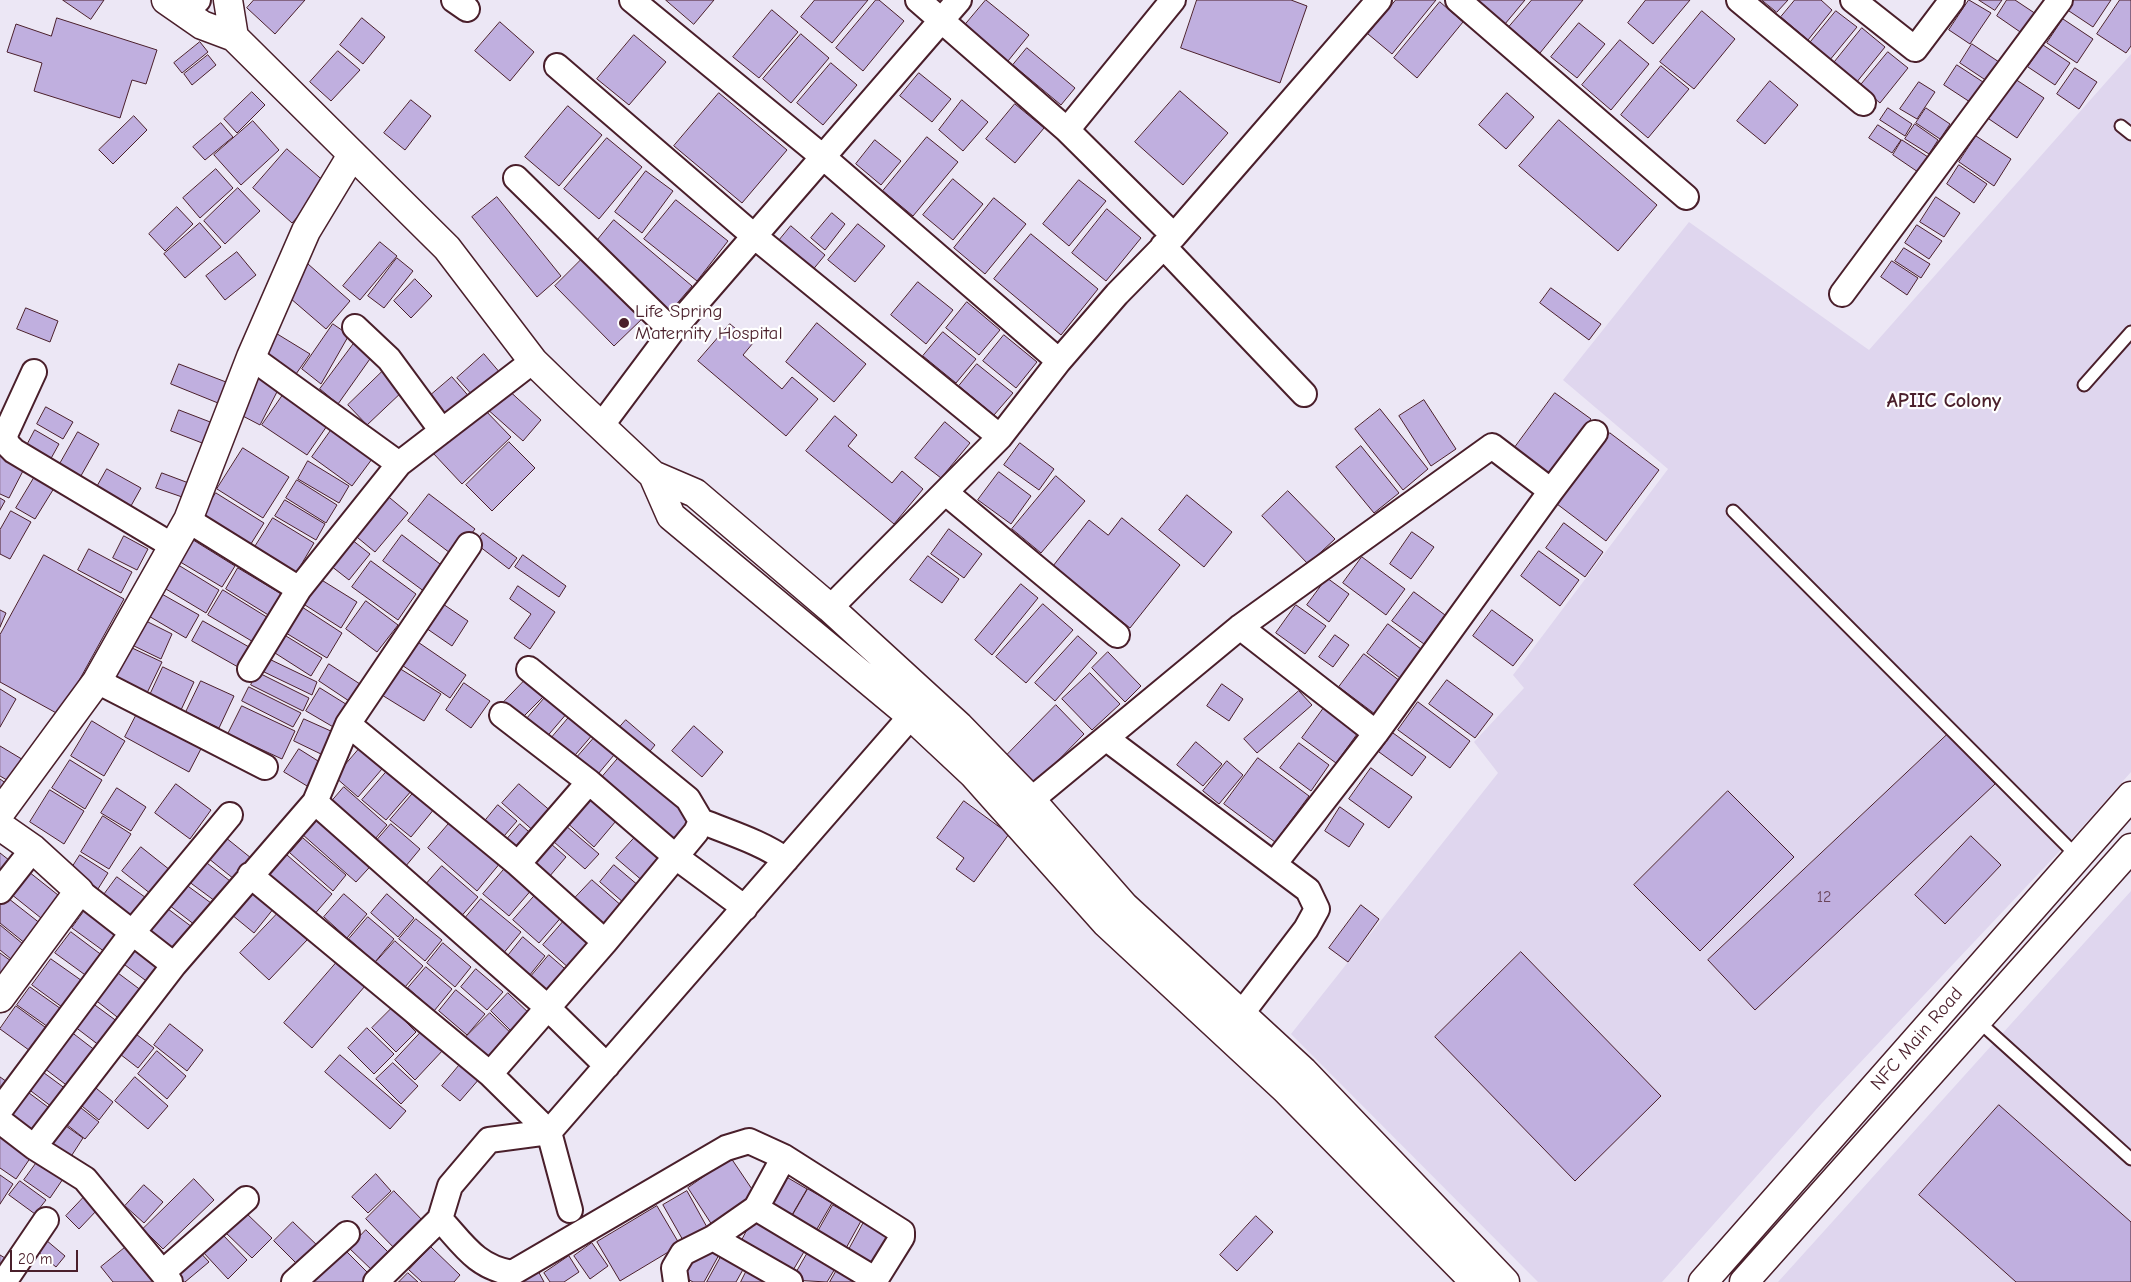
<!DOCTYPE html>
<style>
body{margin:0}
#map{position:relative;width:2131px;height:1282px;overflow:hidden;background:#ece7f5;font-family:"Comic Neue",sans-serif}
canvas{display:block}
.scale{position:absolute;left:10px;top:1250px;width:68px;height:22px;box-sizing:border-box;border:2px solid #4a1f2b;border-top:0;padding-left:6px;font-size:15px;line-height:18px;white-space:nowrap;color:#4a1f2b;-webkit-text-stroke:4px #fff;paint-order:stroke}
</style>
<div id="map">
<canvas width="2131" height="1282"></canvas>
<div class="scale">20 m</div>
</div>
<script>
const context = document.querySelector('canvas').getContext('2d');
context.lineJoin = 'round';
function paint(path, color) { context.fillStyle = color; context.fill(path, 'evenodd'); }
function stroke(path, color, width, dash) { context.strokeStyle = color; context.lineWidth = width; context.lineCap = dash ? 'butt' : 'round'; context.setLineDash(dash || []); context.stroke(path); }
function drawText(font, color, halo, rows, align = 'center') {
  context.font = font + ' "Comic Neue",sans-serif'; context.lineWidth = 4.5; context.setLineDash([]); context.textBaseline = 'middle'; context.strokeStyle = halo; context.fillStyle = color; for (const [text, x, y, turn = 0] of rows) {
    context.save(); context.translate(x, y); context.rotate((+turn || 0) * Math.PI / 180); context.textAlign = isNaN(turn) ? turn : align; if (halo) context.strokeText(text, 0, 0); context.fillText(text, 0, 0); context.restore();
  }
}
paint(new Path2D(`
 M2131,54v718l-56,63 -253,268 -160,179h-124l-247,-248 207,-261 -24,-31 50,-54 -11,-13 155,-206 -105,-89 126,-158 180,128z
 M2131,891v391h-353z`), '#dfd6ee');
const building = new Path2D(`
 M63,0h41l-13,19z
 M254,0h51l-30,34 -28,-26z
 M666,0h48l-20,24z
 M815,0h53l-36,43 -31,-26z
 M876,0h3l25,21 -41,50 -27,-23z
 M986,0l43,35 -21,26 -43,-36z
 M1197,0h94l16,6 -27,77 -99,-35z
 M1396,0h40l-44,54 -24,-20z
 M1477,0h48l-20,24z
 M1532,0h51l-43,53 -31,-26z
 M1646,0h44l-37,44 -25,-21z
 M1762,0h26l-11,12z
 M1795,0h26l11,10 -24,30 -27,-23z
 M1969,0l22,13 -21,31 -21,-14z
 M1979,0h23l-7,10z
 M2007,0h8l24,16 -13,20 -29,-20z
 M2072,0h39l-18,27 -27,-18z
 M2120,0h11v46l-5,7 -29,-19z
 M1440,2l23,20 -46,56 -23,-20z
 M772,10l26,22 -39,46 -26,-21z
 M1702,11l33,28 -41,50 -34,-27z
 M1836,11l21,16 -28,34 -20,-17z
 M57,18l100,32 -11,34 -14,-4 -12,38 -86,-27 8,-28 -35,-11 9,-28 35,12z
 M362,18l23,19 -22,27 -23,-19z
 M2063,19l30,20 -16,24 -30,-20z
 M500,22l34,30 -24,29 -35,-30z
 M1579,23l26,21 -28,34 -26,-21z
 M1862,28l23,19 -29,36 -23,-19z
 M801,34l28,24 -38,45 -28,-24z
 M634,35l32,27 -37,43 -32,-26z
 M1620,40l29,24 -38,46 -29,-25z
 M200,42l8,10 -26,21 -8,-10z
 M1972,44l27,18 -12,19 -27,-18z
 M2043,45l27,18 -15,22 -27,-18z
 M1027,48l48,40 -14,17 -48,-40z
 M338,51l22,19 -29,31 -21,-19z
 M1888,52l20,16 -28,35 -20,-17z
 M208,55l8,10 -24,20 -8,-11z
 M831,63l26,22 -34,40 -26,-22z
 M1957,65l26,17 -13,20 -26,-17z
 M1661,66l28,23 -41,49 -27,-23z
 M2075,68l22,14 -18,27 -22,-15z
 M919,73l32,26 -19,23 -32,-26z
 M2015,79l29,19 -27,40 -28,-19z
 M1770,81l28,24 -33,39 -28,-23z
 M1919,82l16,10 -18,27 -17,-10z
 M1180,91l48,42 -45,52 -48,-43z
 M252,92l13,13 -28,28 -13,-14z
 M719,93l68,57 -45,53 -68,-57z
 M1507,93l27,24 -28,32 -27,-24z
 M411,100l20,16 -26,34 -21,-17z
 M962,100l26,22 -25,29 -24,-21z
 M1015,104l29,24 -29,35 -29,-24z
 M568,106l34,29 -43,51 -34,-29z
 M1888,108l24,16 -7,12 -25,-16z
 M1926,108l24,16 -10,15 -24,-16z
 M134,116l13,14 -34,34 -14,-14z
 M1559,120l98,85 -39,46 -99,-85z
 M253,121l26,29 -38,35 -27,-30z
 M221,123l12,14 -28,23 -12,-13z
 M1915,124l23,16 -9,14 -24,-15z
 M1878,125l23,15 -9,13 -23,-15z
 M1976,136l35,23 -17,27 -35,-24z
 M927,137l31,25 -45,54 -30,-25z
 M607,138l35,29 -43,52 -35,-30z
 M875,140l26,21 -20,24 -25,-21z
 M1902,140l26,17 -10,15 -25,-17z
 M287,149l40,35 -35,39 -39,-35z
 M1959,165l28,19 -13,19 -27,-19z
 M216,169l17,19 -33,30 -17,-20z
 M646,171l27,20 -31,42 -27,-21z
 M953,179l30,25 -30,36 -30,-25z
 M1079,180l27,21 -37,45 -26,-22z
 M238,188l22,23 -35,33 -21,-23z
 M497,197l64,79 -24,21 -65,-80z
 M1936,197l24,16 -16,24 -24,-15z
 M994,198l32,26 -41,50 -31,-26z
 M676,200l52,41 -31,40 -53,-42z
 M177,207l16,17 -28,27 -16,-17z
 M1107,209l34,29 -35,43 -34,-28z
 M832,213l13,11 -20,26 -14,-12z
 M614,220l78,66 -24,28 -77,-66z
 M200,223l21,24 -36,31 -21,-24z
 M858,224l27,22 -30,36 -27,-22z
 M1917,225l25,16 -13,18 -24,-16z
 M791,226l34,29 -14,17 -34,-29z
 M1031,234l67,55 -37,46 -67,-56z
 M380,242l17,14 -37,44 -17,-14z
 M1904,248l26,16 -9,14 -26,-17z
 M237,252l19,23 -31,25 -19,-24z
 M585,256l60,60 -31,30 -59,-60z
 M397,258l16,13 -29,37 -16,-12z
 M1892,261l26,17 -11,17 -26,-18z
 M308,264l42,37 -24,28 -43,-37z
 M415,279l17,17 -21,22 -17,-17z
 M918,282l35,28 -27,34 -35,-29z
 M1551,288l50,36 -12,16 -49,-37z
 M967,302l33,28 -21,25 -33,-27z
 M26,308l32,13 -8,21 -33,-13z
 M817,323l49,41 -32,38 -48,-40z
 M333,324l16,11 -28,49 -19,-15z
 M730,324l23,19 -10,12 39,34 10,-12 26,22 -32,37 -88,-75z
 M274,332l36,22 -14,20 -34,-22z
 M943,332l33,27 -20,24 -33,-27z
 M1004,335l33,27 -21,26 -33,-27z
 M355,342l17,14 -34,48 -18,-15z
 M484,354l17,20 -27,23 -17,-19z
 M179,364l47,18 -8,21 -47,-19z
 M977,364l36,29 -19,22 -35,-29z
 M385,369l19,21 -37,35 -19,-20z
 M258,375l22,11 -20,39 -21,-11z
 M452,377l20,23 -27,23 -20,-23z
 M505,387l36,33 -18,21 -37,-33z
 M285,392l44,31 -22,32 -45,-30z
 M1555,393l36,26 -42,57 -36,-26z
 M1424,400l32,49 -25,17 -32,-50z
 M46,407l27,15 -10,17 -26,-15z
 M482,407l29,30 -49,47 -29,-31z
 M1380,409l48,60 -25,21 -48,-61z
 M179,410l39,15 -8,21 -39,-15z
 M835,416l22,19 -9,11 44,37 10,-12 21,18 -29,35 -88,-73z
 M945,422l25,21 -29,35 -26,-20z
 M332,429l40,30 -20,27 -40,-29z
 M35,430l24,14 -10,18 -24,-13z
 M78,432l21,12 -21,37 -21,-12z
 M1610,433l49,37 -53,71 -49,-37z
 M509,442l26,26 -43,43 -26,-26z
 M1020,443l34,26 -15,21 -35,-25z
 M1361,446l38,47 -25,20 -38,-46z
 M243,448l46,29 -26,41 -46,-29z
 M0,454l25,13 -16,31 -9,-4z
 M308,461l41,25 -10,17 -41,-24z
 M107,469l34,19 -14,25 -34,-19z
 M999,472l32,24 -20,28 -33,-24z
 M37,473l19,12 -21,34 -19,-11z
 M162,473l32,12 -6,14 -32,-11z
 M1056,476l29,25 -44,52 -29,-24z
 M297,480l40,25 -11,18 -40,-25z
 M1288,491l47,48 -27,25 -46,-48z
 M216,493l48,30 -15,24 -48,-30z
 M384,493l24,20 -33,39 -23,-19z
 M429,494l46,35 -21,27 -46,-35z
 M1187,495l45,37 -28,35 -45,-37z
 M0,498l5,3 -5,9z
 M285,500l40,24 -9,16 -41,-24z
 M11,511l20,11 -21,37 -10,-5v-24z
 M273,518l41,25 -19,32 -42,-25z
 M1122,518l58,47 -50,63 -77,-62 36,-46 19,15z
 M1564,523l39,29 -18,25 -39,-29z
 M949,529l33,25 -18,24 -33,-24z
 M1412,532l22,15 -23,32 -21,-15z
 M483,533l34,25 -8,11 -34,-26z
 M402,535l42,32 -19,25 -42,-31z
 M124,536l24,13 -11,21 -24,-12z
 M347,536l23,18 -21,26 -23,-18z
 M190,538l45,28 -13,21 -45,-27z
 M89,549l43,23 -11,21 -43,-23z
 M1539,551l40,29 -19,26 -39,-30z
 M44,555l80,44 -64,116 -60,-33v-47z
 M523,555l43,31 -7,11 -44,-30z
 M928,556l31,23 -17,24 -32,-23z
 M1362,557l43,32 -19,26 -43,-32z
 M371,561l45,33 -18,26 -46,-33z
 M175,563l44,27 -13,23 -45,-27z
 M238,568l45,27 -13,21 -44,-27z
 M1327,578l22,16 -20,28 -22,-17z
 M320,579l37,23 -16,26 -36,-23z
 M1021,584l17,14 -46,57 -17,-15z
 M518,586l37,26 -25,37 -16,-11 17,-24 -21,-15z
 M223,590l47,29 -15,24 -47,-28z
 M1414,592l31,23 -21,29 -32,-23z
 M160,593l39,22 -13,23 -39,-23z
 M366,601l32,24 -21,27 -31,-23z
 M440,602l28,19 -16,25 -29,-20z
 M1043,604l30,26 -47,53 -30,-26z
 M1296,605l30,21 -21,28 -29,-21z
 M302,607l40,26 -15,25 -41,-25z
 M0,610l6,3 -6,14z
 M1492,610l41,30 -20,26 -40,-30z
 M144,620l28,14 -11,25 -29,-14z
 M203,621l46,26 -11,20 -46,-26z
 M1388,624l33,25 -21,29 -33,-25z
 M1335,635l14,10 -16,22 -14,-10z
 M286,636l36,22 -11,18 -36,-23z
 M1078,636l19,17 -42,48 -20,-18z
 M412,638l54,37 -16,23 -54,-37z
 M130,647l32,15 -15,31 -31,-15z
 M1108,652l33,34 -16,16 -33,-34z
 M1364,654l36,27 -25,33 -36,-27z
 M267,658l50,24 -5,13 -52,-25z
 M329,664l31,20 -11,17 -30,-20z
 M394,665l47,29 -17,27 -47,-29z
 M163,667l31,15 -13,28 -31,-15z
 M257,672l52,26 -6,13 -52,-26z
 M1090,673l30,31 -28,26 -30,-31z
 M528,677l18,17 -29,29 -17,-17z
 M1447,680l46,34 -18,24 -46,-34z
 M201,681l33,15 -15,32 -33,-16z
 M464,683l26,18 -19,27 -25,-18z
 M1222,684l21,15 -14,22 -22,-15z
 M249,687l52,26 -8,14 -51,-26z
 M320,688l29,18 -14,22 -29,-17z
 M0,689l16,10 -16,28z
 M1299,691l13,14 -55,48 -13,-14z
 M548,694l20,18 -24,28 -20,-18z
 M1418,702l52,39 -20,27 -52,-38z
 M1056,705l28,29 -50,51 -28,-29z
 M1326,705l34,25 -24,33 -34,-25z
 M242,706l53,25 -13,28 -54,-25z
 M140,708l64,35 -15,29 -64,-35z
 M571,715l22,19 -23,27 -22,-19z
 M304,719l29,13 -10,23 -29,-14z
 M626,720l29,25 -13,16 -30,-25z
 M92,721l33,20 -21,35 -33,-20z
 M694,726l29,26 -21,25 -30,-26z
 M1393,733l33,24 -14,19 -33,-24z
 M1948,734l47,50 -240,226 -47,-50z
 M594,738l20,17 -21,25 -21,-17z
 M1196,742l26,22 -19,22 -26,-21z
 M1299,743l30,22 -18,26 -31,-23z
 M0,746l25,15 -13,22 -12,-7z
 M299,749l27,17 -14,23 -28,-17z
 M359,749l23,20 -24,28 -23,-20z
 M620,756l75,65 -23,27 -75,-65z
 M1258,758l51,38 -34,46 -51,-38z
 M70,760l32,20 -17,29 -33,-21z
 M1227,761l16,14 -24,29 -16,-13z
 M1371,768l41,29 -23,31 -40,-29z
 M388,770l24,20 -26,30 -24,-20z
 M0,779l7,5 -7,11z
 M176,784l35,26 -21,29 -35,-26z
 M519,784l34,29 -17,20 -34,-30z
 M344,787l43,38 -18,21 -43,-38z
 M117,788l29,19 -15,24 -30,-18z
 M591,789l30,26 -27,32 -30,-27z
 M50,790l34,21 -20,33 -34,-22z
 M415,791l20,17 -24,29 -21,-17z
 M1728,791l66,66 -94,94 -66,-66z
 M964,801l45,33 -35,48 -18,-13 8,-11 -27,-20z
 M498,805l19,16 -19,22 -18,-16z
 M1340,807l24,17 -15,23 -24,-16z
 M324,810l53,49 -21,23 -54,-48z
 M103,816l28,18 -22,35 -28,-17z
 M452,820l49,42 -24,29 -49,-43z
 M559,820l40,34 -14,15 -39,-34z
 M391,824l29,25 -20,24 -29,-26z
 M520,824l16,14 -17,21 -17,-14z
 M220,833l31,25 -17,21 -31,-25z
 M638,834l27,23 -21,25 -28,-24z
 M1971,836l30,29 -56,59 -30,-29z
 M543,837l23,20 -17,20 -23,-20z
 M303,838l43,37 -13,16 -43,-38z
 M141,847l34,27 -19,24 -34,-27z
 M0,853l14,11 -14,18z
 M80,855l28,18 -12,19 -28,-18z
 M287,855l45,39 -20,23 -45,-40z
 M203,860l27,21 -15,20 -27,-20z
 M614,865l25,21 -15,17 -24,-21z
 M442,866l36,31 -20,23 -36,-31z
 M507,866l26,22 -24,28 -26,-22z
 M24,868l34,27 -17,23 -35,-28z
 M117,877l32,23 -16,23 -33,-23z
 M592,880l31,27 -18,21 -32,-28z
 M185,884l26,19 -16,22 -26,-20z
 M246,885l28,23 -20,25 -28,-23z
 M538,892l26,22 -25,29 -26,-23z
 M344,894l23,20 -20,24 -23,-21z
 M387,894l27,24 -16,19 -27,-24z
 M4,895l37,29 -15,20 -26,-21v-23z
 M481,899l40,33 -19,23 -40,-33z
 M1361,905l18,14 -31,43 -19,-14z
 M88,906l33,24 -16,22 -33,-24z
 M164,906l28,21 -20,26 -27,-21z
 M278,913l29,27 -38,40 -29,-27z
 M569,915l27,24 -26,30 -27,-24z
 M368,917l26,22 -19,23 -26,-23z
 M416,919l26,21 -17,21 -26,-22z
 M0,925l23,19 -12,15 -11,-9z
 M71,932l32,24 -15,21 -33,-24z
 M523,937l22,19 -16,20 -22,-19z
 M395,941l28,25 -18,21 -29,-25z
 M443,943l28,24 -16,20 -28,-24z
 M135,944l27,21 -13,18 -28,-21z
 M1521,952l140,144 -86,85 -140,-144z
 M0,953l11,8 -11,14z
 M549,955l22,19 -21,25 -22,-19z
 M51,959l34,24 -19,27 -34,-25z
 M337,962l28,24 -53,62 -28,-25z
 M110,967l32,24 -21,29 -32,-25z
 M426,967l26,22 -18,22 -26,-23z
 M476,969l27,23 -16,18 -26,-23z
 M30,987l34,24 -13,18 -34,-24z
 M456,990l29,24 -18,21 -28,-24z
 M508,993l26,25 -18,18 -25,-25z
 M88,1000l30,22 -18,24 -30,-23z
 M16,1006l33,24 -16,23 -33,-24z
 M392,1008l24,24 -20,20 -24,-24z
 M490,1013l26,25 -26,27 -26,-26z
 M170,1024l33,26 -16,21 -33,-26z
 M66,1028l30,23 -27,36 -29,-22z
 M367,1028l27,26 -20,20 -26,-26z
 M424,1029l20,20 -29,31 -20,-20z
 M132,1031l22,17 -16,20 -22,-17z
 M157,1051l29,25 -19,23 -29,-25z
 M340,1055l66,56 -16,18 -65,-57z
 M462,1062l18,16 -20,23 -18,-15z
 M393,1063l25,23 -17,18 -25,-25z
 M36,1067l34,25 -14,18 -33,-25z
 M0,1077l13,9 -13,17z
 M135,1077l33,29 -20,23 -33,-28z
 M91,1084l22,18 -14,18 -22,-18z
 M21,1087l31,23 -17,24 -32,-23z
 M76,1104l23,18 -14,17 -23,-18z
 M1999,1105l132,117v60h-115l-97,-87z
 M59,1121l24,17 -13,20 -25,-18z
 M0,1132l33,22 -17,25 -16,-11z
 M40,1158l25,18 -15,22 -26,-18z
 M731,1158l27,40 -44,30 -26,-40z
 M778,1172l29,17 -18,31 -29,-16z
 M376,1174l15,17 -23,22 -16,-16z
 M0,1175l13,9 -13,20z
 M194,1179l20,21 -51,49 -20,-20z
 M20,1181l26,19 -11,14 -26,-19z
 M144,1185l19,17 -19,21 -19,-17z
 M808,1189l24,14 -18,31 -24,-14z
 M394,1191l32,33 -28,28 -32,-33z
 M687,1191l21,38 -24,13 -21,-37z
 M85,1196l13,13 -19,20 -13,-13z
 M833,1205l28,16 -16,29 -29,-15z
 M657,1206l23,39 -60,36 -23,-39z
 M245,1212l27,26 -20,20 -27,-26z
 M755,1215l53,30 -19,32 -49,-33z
 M1256,1216l17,16 -36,39 -17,-16z
 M293,1222l28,27 -19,20 -28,-28z
 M864,1222l27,15 -18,33 -27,-15z
 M366,1230l25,25 -17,17 -25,-24z
 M222,1234l25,26 -19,19 -25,-27z
 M46,1240l19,16 -9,11 -19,-16z
 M132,1242l31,40h-50l-12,-15z
 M592,1243l16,23 -18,13 -16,-23z
 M342,1247l30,30 -6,5h-58z
 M431,1247l29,28 -6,7h-32l-13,-12z
 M811,1247l28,15 -12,20 -35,-2z
 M197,1249l12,13 -24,20h-9l-7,-9z
 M720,1253l-16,29h-11l-16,-9 12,-18z
 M723,1253l22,13 -9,16h-29z
 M0,1255l5,3 -5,8z
 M569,1256l10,16 -15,10h-14l-6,-9z
 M838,1268l21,14h-29z
 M537,1269l7,13h-30z
 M747,1270l18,10 -1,2h-23z
 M408,1273l10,9h-19z`);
paint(building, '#c0afdf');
stroke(building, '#4a1f2b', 1);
const service = new Path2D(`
 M2121,126l10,8
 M2084,385l47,-53
 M1733,511l345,346
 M1977,1020l154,139`);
const minor = new Path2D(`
 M454,0l13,9
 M632,0l191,157 236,204
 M918,0l149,130 107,106
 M1458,0l228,197
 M1739,0l124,103
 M1853,0l62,49 37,-49
 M185,13l13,-13
 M557,66l197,170 246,201
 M1067,130l106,-130
 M516,178l156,153
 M1163,246l141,148
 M1842,294l218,-294
 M355,327l34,32 53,72
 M251,357l148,107
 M34,372l-29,63 2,9 7,7 159,95
 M601,426l71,-95 287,-331
 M946,493l171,142
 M188,520l111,69
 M830,608l170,-171 59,-76 58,-67 57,-58 205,-236
 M1240,627l136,106
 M250,669l49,-80 100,-125 134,-103
 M97,681l168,86
 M502,715l87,67 87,75 69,51
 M348,724l170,140 87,78
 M1107,739l201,151 9,19 -11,20 -64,84
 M1031,800l209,-173 252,-181 59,45
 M315,802l233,206 59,58
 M701,821c29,12 60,21 85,39
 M1275,863l101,-130 175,-242 44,-58
 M518,864l71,-82
 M250,875l240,199 59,58 21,78
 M0,891l33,-42
 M79,891l95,74
 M490,1074l115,-132 91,-110 5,-11 -13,-22 -159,-130
 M0,1110l132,-177 98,-118
 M0,1121l34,26 51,32 85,103
 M34,1147l140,-182 141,-163 33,-78 121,-179
 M756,1208l120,72
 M440,1219c23,25 36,48 72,54l214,-125 23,-7 35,16 118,75v5l-28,45
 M713,1238l77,44
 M163,1272l83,-73
 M4,1282l42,-62
 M294,1282l53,-48
 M376,1282l64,-63 10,-33 39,-46 60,-8 362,-416
 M676,1282l-2,-14 9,-15 30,-15 43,-30 28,-51`);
const tertiary = new Path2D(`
 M0,813l97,-132 91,-161 63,-163 55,-126 46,-76
 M0,826l33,23 46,42 -79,107`);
const secondary = new Path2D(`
 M1703,1282l428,-486
 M1744,1282l387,-434`);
const primary = new Path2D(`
 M166,0l36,25 32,12
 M228,0l6,37 213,211 86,113 34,33 86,81 42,18 135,115 129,118 72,74 93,106 179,165 202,211
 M653,475l18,41 240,200 62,58 133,149 179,166 190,193`);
stroke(service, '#4a1f2b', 15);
stroke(minor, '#4a1f2b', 28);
stroke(tertiary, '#4a1f2b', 31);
stroke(secondary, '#4a1f2b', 31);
stroke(primary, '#4a1f2b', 31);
stroke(service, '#fff', 11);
stroke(minor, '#fff', 24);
stroke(tertiary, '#fff', 28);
stroke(secondary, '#fff', 28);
stroke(primary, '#fff', 28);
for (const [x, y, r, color] of [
 [624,323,6,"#4a1f2b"]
]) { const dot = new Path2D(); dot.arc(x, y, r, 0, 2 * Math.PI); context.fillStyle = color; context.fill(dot); stroke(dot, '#fff', 2); }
drawText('16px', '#684358', null, [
 ["12",1824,897]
]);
drawText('19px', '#4a1f2b', '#fff', [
 ["Life Spring",635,312],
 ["Maternity Hospital",635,334]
], 'left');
drawText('19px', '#4a1f2b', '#fff', [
 ["NFC Main Road",1917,1039,-49]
]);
drawText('bold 20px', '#4a1f2b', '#fff', [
 ["APIIC Colony",1944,401]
]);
</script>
